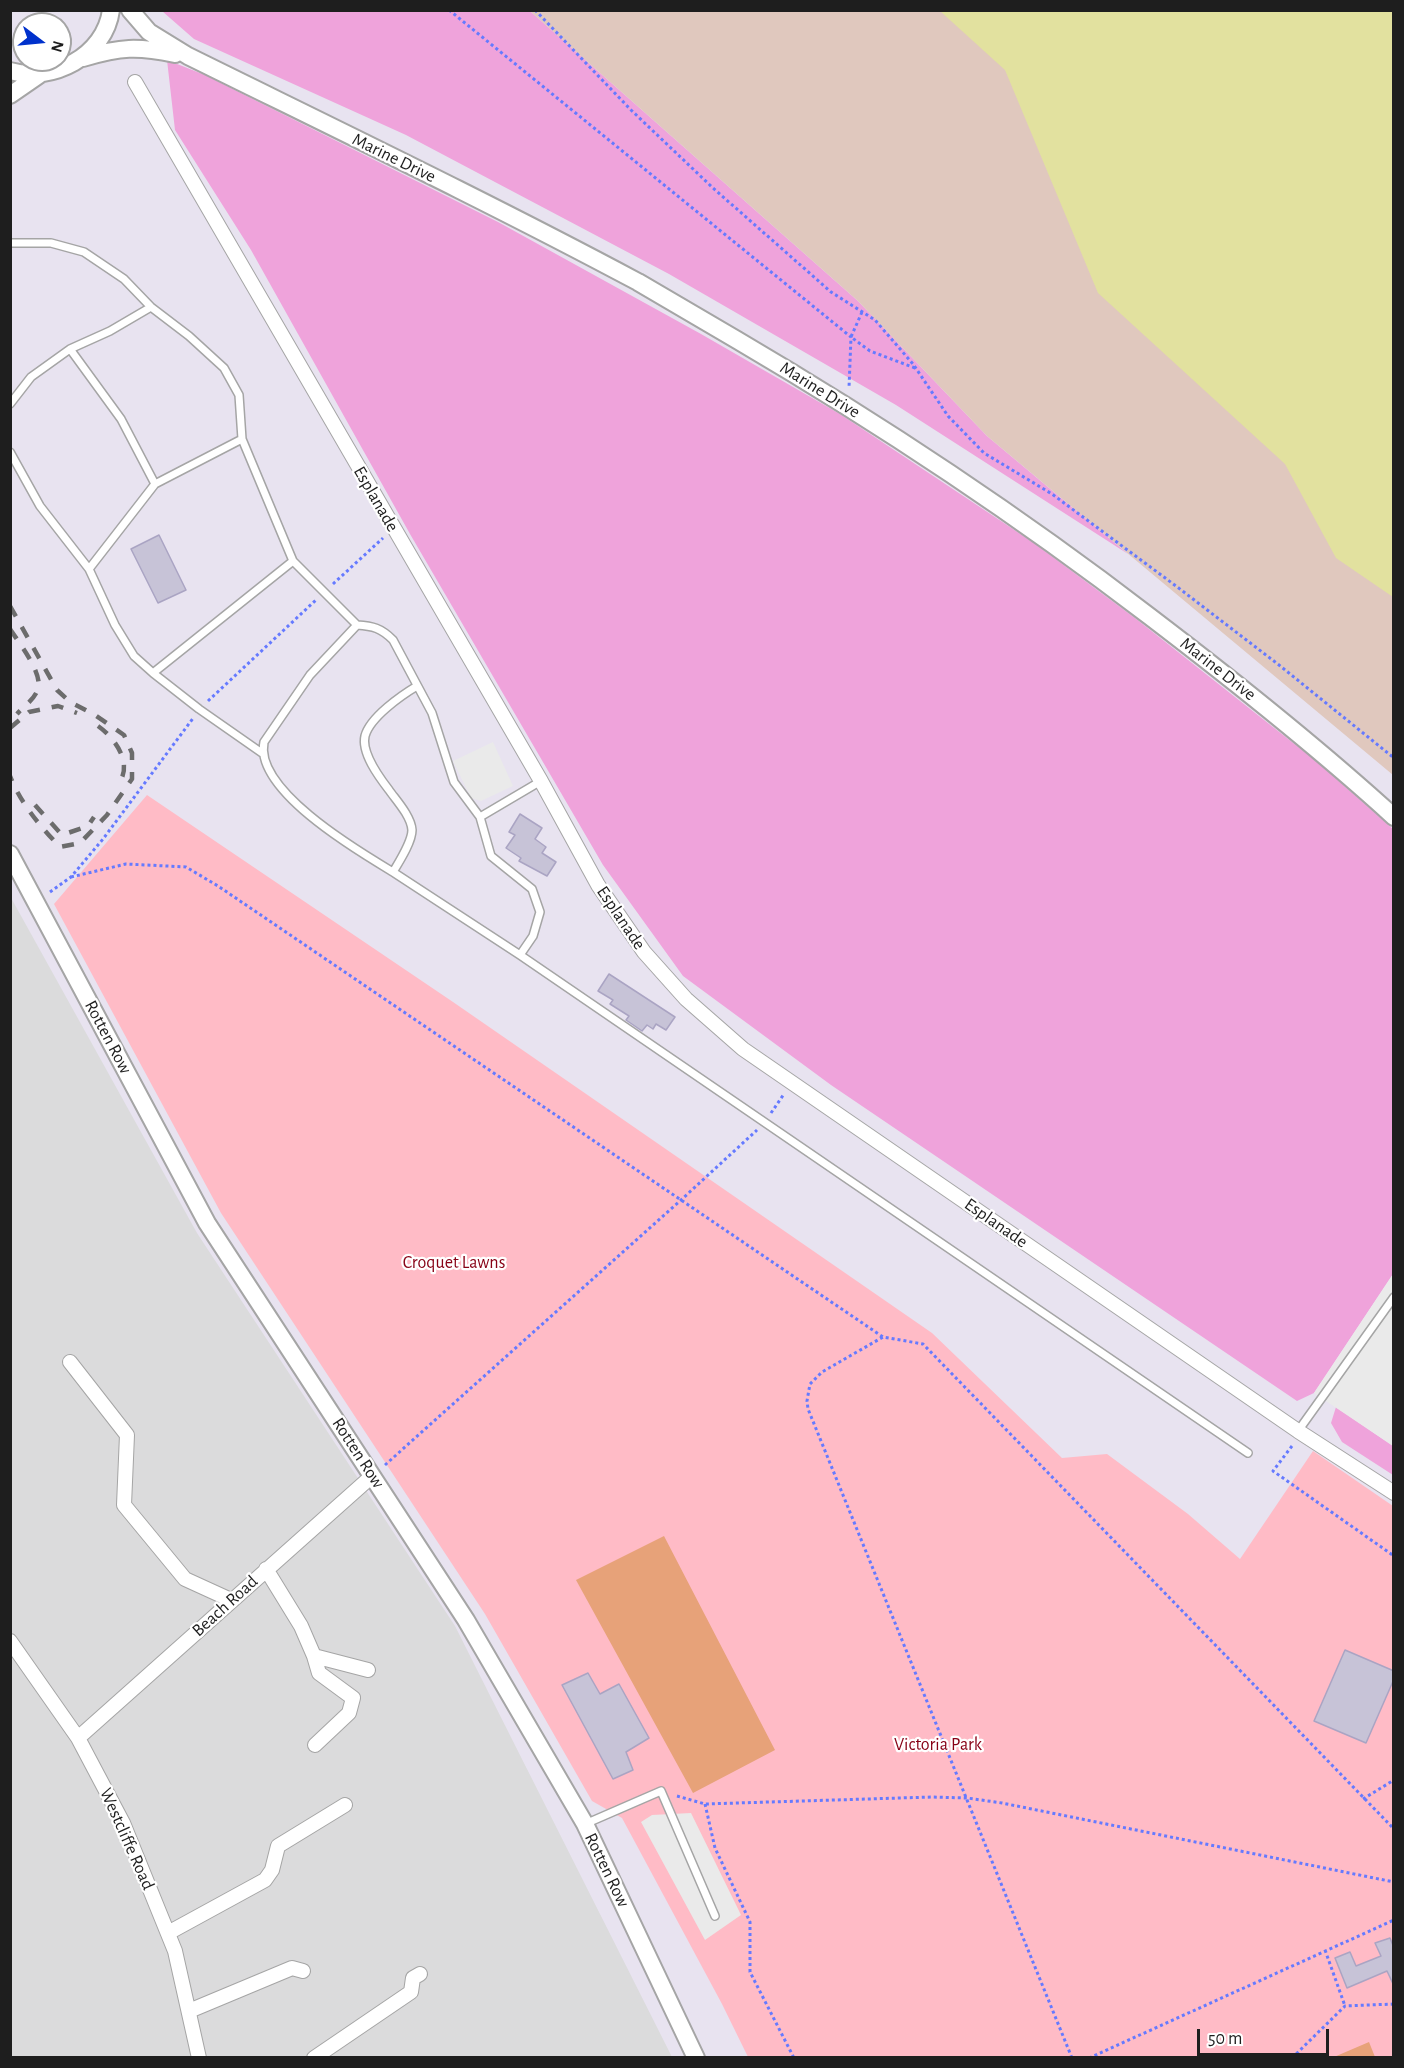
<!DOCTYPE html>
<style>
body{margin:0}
#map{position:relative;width:1404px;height:2068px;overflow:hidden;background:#e8e3f0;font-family:"Alegreya Sans",sans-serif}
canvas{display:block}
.frame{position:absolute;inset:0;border:12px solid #1e1e1e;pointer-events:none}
.north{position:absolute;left:12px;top:12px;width:60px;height:60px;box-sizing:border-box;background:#fff;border:2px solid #a5a5a5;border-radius:50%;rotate:106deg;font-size:16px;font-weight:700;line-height:24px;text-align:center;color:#1e1e1e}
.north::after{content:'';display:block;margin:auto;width:21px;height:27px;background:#0031cc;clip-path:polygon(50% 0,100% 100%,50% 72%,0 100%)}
.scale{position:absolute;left:1197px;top:2029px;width:132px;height:27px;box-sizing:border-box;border:3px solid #1e1e1e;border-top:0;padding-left:8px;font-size:18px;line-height:21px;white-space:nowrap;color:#1e1e1e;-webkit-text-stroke:4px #fff;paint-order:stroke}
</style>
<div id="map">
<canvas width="1404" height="2068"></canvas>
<div class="frame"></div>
<div class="north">N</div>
<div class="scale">50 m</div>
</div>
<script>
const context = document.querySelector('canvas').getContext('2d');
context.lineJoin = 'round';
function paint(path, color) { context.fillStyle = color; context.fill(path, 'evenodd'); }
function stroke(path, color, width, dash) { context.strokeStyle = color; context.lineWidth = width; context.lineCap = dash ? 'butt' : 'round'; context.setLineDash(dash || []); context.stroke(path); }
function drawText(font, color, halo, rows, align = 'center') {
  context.font = font + ' "Alegreya Sans",sans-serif'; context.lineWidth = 4.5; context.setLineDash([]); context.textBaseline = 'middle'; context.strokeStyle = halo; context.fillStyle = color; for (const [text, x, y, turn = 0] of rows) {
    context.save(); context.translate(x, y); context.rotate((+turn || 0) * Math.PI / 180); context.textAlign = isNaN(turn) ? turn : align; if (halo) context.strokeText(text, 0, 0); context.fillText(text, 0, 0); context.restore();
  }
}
paint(new Path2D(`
 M10,896l187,337 258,393 217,431h-661z`), '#dbdbdc');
paint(new Path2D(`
 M162,11h368l328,290 129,135 141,118 -232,-149 -227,-131 -263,-139 -212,-96z
 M167,60l38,15 293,147 203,112 139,80 194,129 101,75 181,143 77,68v445l-79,119 -17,8 -466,-316 -148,-109 -80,-111 -193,-331 -159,-284 -76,-120z
 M1336,1407l57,39v29l-51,-33 -11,-19z`), '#efa3db');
paint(new Path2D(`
 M530,11h863v764l-406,-339 -129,-135z`), '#e0c8be');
paint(new Path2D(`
 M147,795l306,207 479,331 130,125 45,-4 81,60 52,45 73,-108 80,55v551h-645l-26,-53 -100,-186 -30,-17 -107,-187 -264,-401 -167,-309z`), '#ffbbc6');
paint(new Path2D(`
 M664,1536l111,214 -82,43 -117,-213z
 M1369,2042l6,15h-41z`), '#e7a279');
paint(new Path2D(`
 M493,742l20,44 -32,15 -10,-3 -18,-37z
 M1393,1274v172l-79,-53z
 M691,1813l50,102 -36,25 -64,-118 11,-7z`), '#eaeaea');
paint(new Path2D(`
 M940,11h453v586l-57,-39 -51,-94 -187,-171 -93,-223z`), '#e2e19f');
const building = new Path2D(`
 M159,535l27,55 -28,13 -27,-54z
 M520,814l22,14 -7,11 11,8 -4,6 14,9 -9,14 -28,-15 2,-3 -15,-10 9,-13 -6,-3z
 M609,974l66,43 -9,13 -10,-6 -3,5 -6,-4 -5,6 -16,-11 3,-4 -19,-12 3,-4 -15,-9z
 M1345,1650l49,21v8l-28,64 -52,-22z
 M588,1673l12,21 19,-10 30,54 -23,14 7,18 -20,9 -51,-94z
 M1390,1938l4,10v38l-7,-15 -40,17 -12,-30 15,-6 6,14 25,-10 -6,-13z`);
paint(building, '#c7c3d7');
stroke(building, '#aaa4c3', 1.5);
const service = new Path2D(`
 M10,243h41l33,9 40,27 27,28 38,29 35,32 15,27 3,44 51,122 64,64c16,1 24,3 36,15l39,73 22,69 26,35 11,39 41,33 8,23 -7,24 -13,19
 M70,349l51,70 34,65
 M10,404l21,-27 39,-28 40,-18 41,-24
 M10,452l30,54 49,63 26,56 19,31 19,17 140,-112
 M89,569l66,-85 87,-45
 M357,625l-47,50 -46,67c-10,48 94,109 129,130 6,-10 19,-30 19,-42 -1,-14 -16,-30 -23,-40 -10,-13 -28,-37 -24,-54 5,-19 37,-41 52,-50
 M153,673l46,36 63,44
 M480,817l61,-36
 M393,872l127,83 728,498
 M1298,1431l96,-134
 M585,1824l76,-33 54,125`);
const minor = new Path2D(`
 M135,82l406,699 57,104 46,67 42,47 57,50 555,382 96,62
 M70,1362l57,73 -3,70 61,74 46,21
 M266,1569l35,57 13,30 54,14
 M10,1641l68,97 45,85 52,128 24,107
 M314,1656l5,17 34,25 -4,15 -34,32
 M78,1738l294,-262
 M168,1933l97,-53 7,-10 6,-24 67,-41
 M189,2011l103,-43 11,3
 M314,2058l97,-66 2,-14 7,-4`);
const tertiary = new Path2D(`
 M130,10l19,22 39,24c150,74 302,147 450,226 33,19 66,39 99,58 145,85 279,174 412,276 84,64 166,129 245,201
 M83,58c38,-11 54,-12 92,-4
 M10,71c42,12 95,-15 101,-61
 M10,95l29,-20
 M10,854l197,369 259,397 119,204 111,234`);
stroke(service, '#a5a5a5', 10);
stroke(minor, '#a5a5a5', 16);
stroke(tertiary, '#a5a5a5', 20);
stroke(new Path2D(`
 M449,10l402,327 -2,51
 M535,10l96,100 82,78 118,104 44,28 38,44 35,52 36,37 68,41 124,92 103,79 115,93
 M862,312l-11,25 19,14 45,17
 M333,584l50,-46
 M208,701l109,-102
 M71,877l55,-13 60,3 32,19 665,451
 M50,892l21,-15 32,-38 91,-122
 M771,1113l13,-19
 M1292,1446l-19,25 121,85
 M385,1465l296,-265 76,-70
 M677,1796l28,8 227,-7 35,1 35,5 392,79
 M1363,1799l31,-19
 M705,1804l10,44 35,74v50l44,86
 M1325,1950l20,56
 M1072,2058l-264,-649 -1,-8 3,-17 12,-12 61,-35 40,7 471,485
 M1089,2058l305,-138
 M1292,2058l53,-52 49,-2`), '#657aff', 3, [3, 3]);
stroke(service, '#fff', 7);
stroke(minor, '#fff', 14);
stroke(tertiary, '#fff', 16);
stroke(new Path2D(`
 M10,606l47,84 13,12 25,13 29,20 8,18v26l-25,36 -27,28 -20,4c-20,-21 -39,-43 -50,-71
 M10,629c9,14 33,44 28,60 -4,11 -14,17 -21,25
 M98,726c17,12 35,37 21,57
 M10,728l19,-16 29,-6 19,7
 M35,805l27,30 26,-9 6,-9`), '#6c6c6c', 4.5, [12, 12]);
drawText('18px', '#1e1e1e', '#fff', [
 ["Marine Drive",394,158,26],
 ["Marine Drive",820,390,32],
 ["Esplanade",376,499,60],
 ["Marine Drive",1218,669,38],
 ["Esplanade",621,918,56],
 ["Rotten Row",108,1037,62],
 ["Esplanade",996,1223,35],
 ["Rotten Row",358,1453,57],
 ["Beach Road",225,1606,-42],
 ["Westcliffe Road",127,1839,66],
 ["Rotten Row",607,1870,64]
]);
drawText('18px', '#870115', '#fff', [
 ["Croquet Lawns",454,1263],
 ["Victoria Park",938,1745]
]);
</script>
